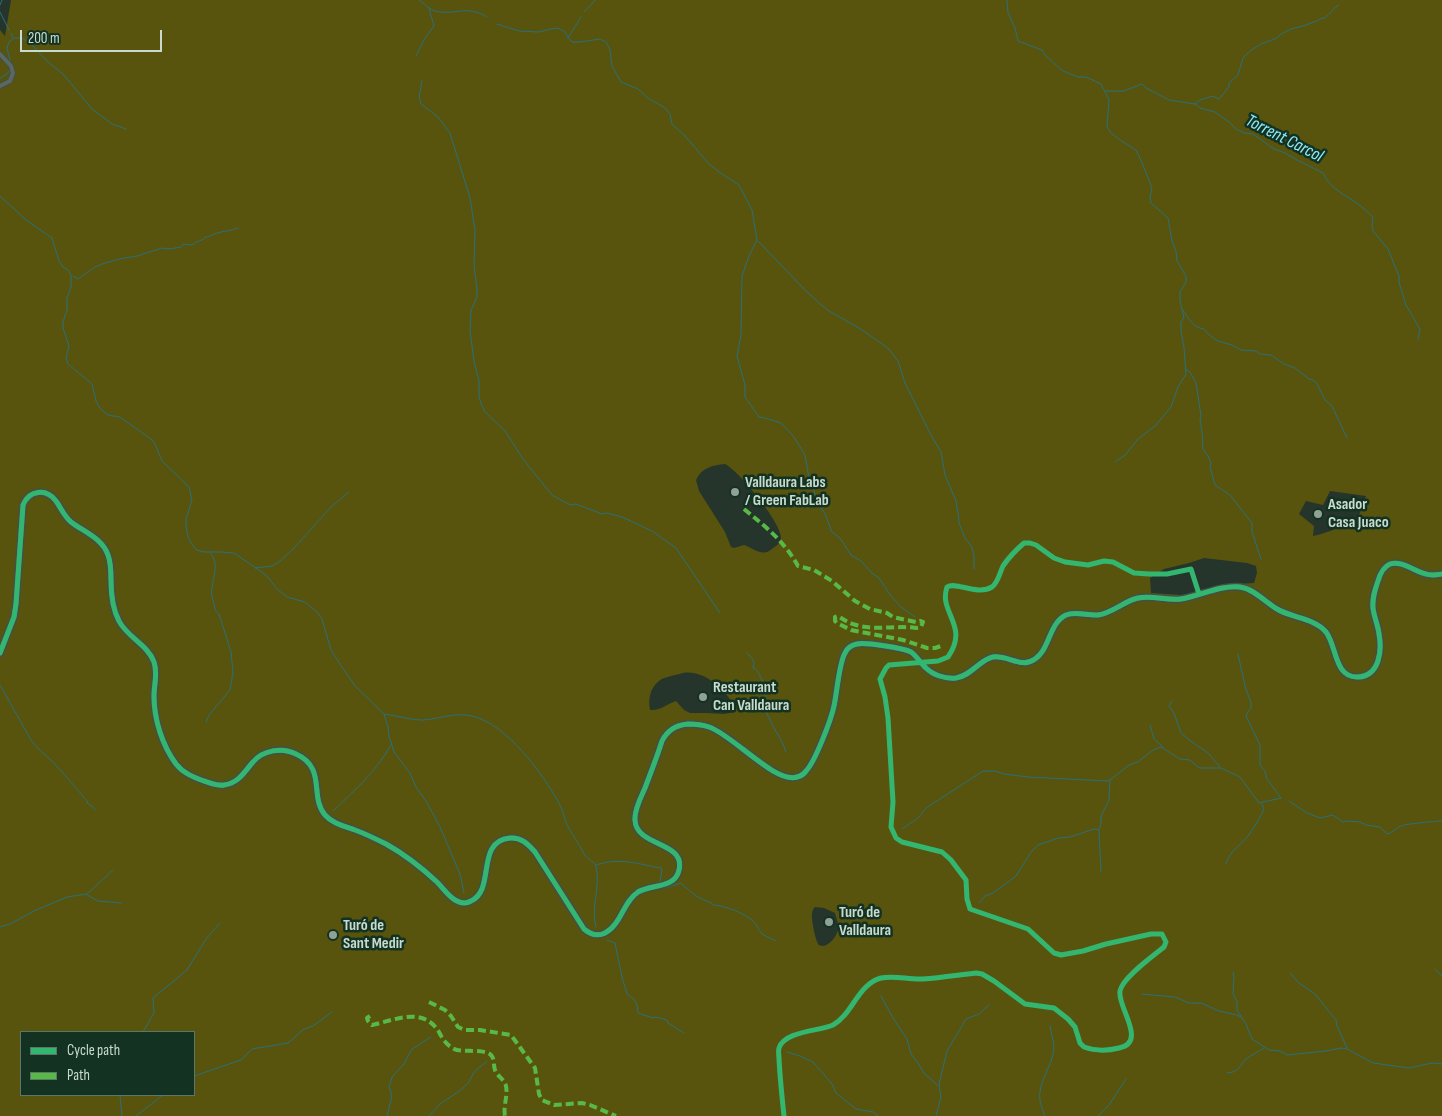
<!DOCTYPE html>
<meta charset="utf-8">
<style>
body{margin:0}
#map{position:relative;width:1442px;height:1116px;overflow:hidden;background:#25352c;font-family:"Sofia Sans Condensed",sans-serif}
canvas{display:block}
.legend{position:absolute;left:20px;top:1031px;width:175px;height:65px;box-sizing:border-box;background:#133221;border:1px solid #5c7667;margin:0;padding:6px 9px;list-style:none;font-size:15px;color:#c9dbcf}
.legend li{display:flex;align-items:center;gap:10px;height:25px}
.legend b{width:25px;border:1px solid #5c7667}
.scale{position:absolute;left:20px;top:30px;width:142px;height:22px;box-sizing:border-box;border:2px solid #c9dbcf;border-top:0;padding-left:6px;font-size:15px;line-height:18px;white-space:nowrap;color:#c9dbcf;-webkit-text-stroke:4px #133221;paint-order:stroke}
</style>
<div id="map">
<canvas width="1442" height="1116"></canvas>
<ul class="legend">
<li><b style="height:6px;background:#33b770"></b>Cycle path</li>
<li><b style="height:6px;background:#58b947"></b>Path</li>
</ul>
<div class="scale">200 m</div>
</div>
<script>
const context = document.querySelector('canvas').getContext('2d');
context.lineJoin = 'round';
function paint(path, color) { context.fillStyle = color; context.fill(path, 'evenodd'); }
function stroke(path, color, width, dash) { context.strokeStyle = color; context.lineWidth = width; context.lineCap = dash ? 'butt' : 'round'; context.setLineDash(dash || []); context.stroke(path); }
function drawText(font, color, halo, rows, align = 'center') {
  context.font = font + ' "Sofia Sans Condensed",sans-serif'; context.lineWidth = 5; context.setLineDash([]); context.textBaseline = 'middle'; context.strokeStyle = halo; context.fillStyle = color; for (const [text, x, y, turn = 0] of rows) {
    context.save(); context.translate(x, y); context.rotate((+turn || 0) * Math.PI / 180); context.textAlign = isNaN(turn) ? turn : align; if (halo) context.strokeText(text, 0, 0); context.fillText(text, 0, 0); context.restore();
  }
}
paint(new Path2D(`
 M11,0h1431v1116h-1442v-1086l5,6zM725,464c14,7 55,57 56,73 0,6 -5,9 -9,12 -9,8 -18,0 -28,-4l-10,3 -3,-1 -6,-15 -26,-41 -3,-11c5,-12 17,-15 29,-16zM1330,491l36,5c-2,6 -5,17 -9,22 -8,7 -33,16 -44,18l1,-10 -15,-12 7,-13 17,4zM1204,558l43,5 9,3 1,7 -3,10 -17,1 -55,11 -31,-2 -1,-15 14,-9 25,-6zM683,673c17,-3 37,11 46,25 3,5 6,8 6,14l-11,2 -18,-1h-16l-6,-3 -8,-9c-9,3 -16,10 -26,9 -2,-11 0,-22 9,-29 4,-4 18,-6 24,-8zM815,907l9,1 11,5c1,5 4,10 3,16 0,6 -11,21 -19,16 -3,-2 -8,-26 -7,-31 0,-3 1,-5 3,-7zM21,1032h173v63h-173z`), '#58540e');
stroke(new Path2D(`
 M419,0c4,3 12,10 16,11 21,5 30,-7 52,6
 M1007,0l1,13 7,15 3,13 24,9 4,6 17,15 15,6h8l15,7 8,16 -2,27 4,6 9,7 16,10 7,15 7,18 2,6 -2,8 1,6 17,15 4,23 4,10 1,10 9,15v6l-6,10v9l4,16 -3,5v9l3,16 2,27 -8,13 -7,20 -16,19 -17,13 -13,16 -10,7
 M0,5l2,-5
 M0,12l9,18
 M584,12l11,-12
 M497,24l22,7 20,1 16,-4 5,1 5,3 5,8 2,2h8l20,-3 6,3 4,8 2,16 9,16 17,7 10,9 17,10 5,6 2,10 14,13 22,26 11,9 20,13 13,25 5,30
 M11,33l2,5
 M14,38h8l9,6 17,18 15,12 29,35 20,15 14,5
 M568,38l13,-21
 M416,56l9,-18 9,-12 -5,-18
 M11,64l-4,-16 2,-6 4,-3
 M0,78l7,-4 4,-6
 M422,81l-3,16 2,7 17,13 12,16 20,65 5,32 -1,35 3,25v7l-6,13 -1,21 4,30 5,20v16l3,9 3,6 20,19 18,28 29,36 18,10 6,-1 26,10 5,-1 15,4 30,14 24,17 44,65
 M1106,91h18l18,-7 4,4 23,12 26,4 5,4 15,4 14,10 7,7 8,4 9,1 21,15 11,4 12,7 26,13c7,16 23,22 35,31 6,4 10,9 15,13l-1,9 1,5 15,18 11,27v6l7,23 14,24 -2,10
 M1195,104l5,-4 13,-4 6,3 10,-12v-4l9,-8 5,-17 7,-7 11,-7 16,-6 4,-4 10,-5 12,-3 14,-5 5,-3h3c5,-4 8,-10 14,-13
 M0,196l26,24 26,18 7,23 4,6 5,3 3,5v12l-4,11v12l-4,12v6l6,18 -3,12 2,6 24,20 4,17 3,6 4,4 5,4 12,2 31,22 4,5 7,17 27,26 3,13 -6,19v6l2,12 5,9 4,4 7,2h18l12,1 32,22 11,14 10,8 18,5 14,12 3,5 9,31 9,14 15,22 29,28 4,13 1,9 5,16 16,21 6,14 10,14 14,26 20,47 4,19
 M757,240l-8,16 -7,20 -1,59 -4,21 8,29v12l14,20 6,1 16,5 13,14 11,18 4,23 4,9 5,17 7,10 7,18 8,6 11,17 10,6 11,12 7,5 12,18 10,11 14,10
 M758,241l46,48 16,15 9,7 30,17 29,20 10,13 7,22 27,54 9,15 4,23 11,26 2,12 1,10 6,15 7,9 2,9v13
 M73,276l5,3 17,-12 7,-3 17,-5 18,-3 25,-8 7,1 12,-2 2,-3 9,1c4,-4 11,-4 14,-8 4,0 7,-3 11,-4 7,-2 14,-2 21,-5
 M1183,310c6,9 10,18 21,19l5,6 9,6 14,4 9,5 15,1 4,3 11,1 13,9 11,4 14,11 4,1 4,4 8,16 7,6 15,32
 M1185,369l5,3 6,11 5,33 -1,5 2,11 1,17 5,7 3,7 -1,4 5,18 15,10 22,28v9l9,27
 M255,568l17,-2 7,-4 15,-14 37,-41 18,-15
 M747,653l5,5 2,5 -1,5c5,2 5,4 7,8 9,16 2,20 6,34 4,15 16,28 20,42
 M1238,654l7,32 6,17v5l-4,5 -1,3 14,29v20l5,6 2,8 14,19
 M0,685l31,55c6,9 15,15 22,22 12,13 23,26 34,39l1,3 4,2 3,4
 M1172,701l-3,5 5,7 7,20 11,9 16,11 12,14
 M385,714c12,2 26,6 38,6 16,-1 33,-8 49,-4 35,8 70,57 87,87 4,7 5,15 8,22 5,9 12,19 17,29 3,6 10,6 12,13 5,21 -6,41 0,60
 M206,722l3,-7 21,-25 3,-18 -2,-20 -12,-38c-4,-3 -4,-5 -5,-10 -2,-6 -3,-11 -2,-16 1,-11 8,-26 -2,-35
 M1150,725l4,14 9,8
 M1289,801l18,12 13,5 13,-3 10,7 5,-1 12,1 6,3 14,2 7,7c6,-1 8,-6 14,-8 4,-2 35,-5 41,-5
 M333,811c23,-22 42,-38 58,-66
 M902,829l16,-11 8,-10 57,-37h12l9,3 24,3 79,4 3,-1 19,-15 9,-3 15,-12 8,-3 19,12 10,1 9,8h22l19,9 19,26 22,-5
 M1099,831l2,41
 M1226,864c3,-14 17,-19 24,-31 5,-7 10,-15 14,-24l-2,-5
 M596,865c25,-8 41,-1 65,3l1,1 -2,14
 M661,888h4l16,-5c5,5 11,10 17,14 5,3 11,4 16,8 12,1 30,8 39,16 4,3 5,9 9,13 3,2 10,5 14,7
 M87,895l11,6 23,2
 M979,903l6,-7 8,-3 23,-17 15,-24 7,-7 20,-7 12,-1 24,-8 5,1 2,-6v-8l8,-16 1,-20
 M0,927l10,-3 24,-13 33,-14 20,-3 26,-24
 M607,940l8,3 7,34 5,17 7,5 3,6 1,8 15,5 3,-1 11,3 1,3 16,10
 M1435,969l7,7
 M1233,972l1,5 -1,17 4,8v8l9,14 6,15 17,11 11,1 7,4 10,-1 29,-3 15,-3 6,1 26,14 36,5 23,-5 10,1
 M1290,973l9,10 16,11 21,26 1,6 10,22
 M1142,994l33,3 14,6h12l18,8 18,4 4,2
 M881,996l12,22 14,21 4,15 7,9 6,10 13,12
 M143,1032l11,-19 -1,-15 34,-28 19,-31 14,-16
 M787,1052l13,4 13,6 19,22 4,9 20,16 17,3 5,4
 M1227,1073c13,-1 12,-7 19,-14 5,-4 12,-7 18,-11
 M194,1076l47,-16 11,-11 36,-6 16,-14 9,-3 19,-14
 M120,1095l2,21
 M136,1116l27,-21
 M387,1116l5,-20 -3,-9 3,-10 12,-13 8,-15 19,-12
 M429,1116l11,-12 21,-14 8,-8 5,-10 13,-11
 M936,1116l5,-19 -2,-12 1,-5 7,-29 19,-32 13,-5 10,-9
 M1045,1116c-2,-5 -4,-10 -5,-15 -3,-18 12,-34 14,-52 0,-8 -3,-16 -4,-23
 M1098,1116l11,-11 17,-26`), '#2a707b', 1);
const minor = new Path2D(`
 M0,54l11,12 2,7 -3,8 -10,5`);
const tertiary = new Path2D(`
 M0,653l14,-36 2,-13 7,-99c6,-15 23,-17 33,-4 5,7 8,15 15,21 13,10 31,16 37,33 3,8 3,16 3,25 0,14 1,28 8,41 8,16 29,24 35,41 4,11 0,22 0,34 0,23 8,49 22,68 7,9 17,13 28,17 7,2 13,5 20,4 15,-2 20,-13 29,-23 10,-12 29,-15 43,-8 31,14 13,42 29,61 8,9 20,11 30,15 11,4 21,9 31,14 18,10 36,24 51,38 6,6 11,14 18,18 5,3 11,4 16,1 25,-11 4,-60 39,-63 11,-1 18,6 25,14l49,77c6,5 13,8 21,4 16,-8 18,-31 33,-41 13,-8 37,-3 41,-22 7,-29 -43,-23 -44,-50 -1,-10 6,-23 10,-32 6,-16 12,-31 17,-47 5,-10 14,-16 26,-17 7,0 15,1 21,3 24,8 66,57 88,50 4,-1 7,-3 9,-6 9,-9 25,-51 28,-65 3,-13 5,-43 11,-53 2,-5 7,-8 12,-9 8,-2 46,4 54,8 6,4 9,11 15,16 7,7 19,11 30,10 15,-2 23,-18 37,-21 15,-2 29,12 42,2 15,-10 14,-36 31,-44 10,-4 22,1 32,0 15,-2 26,-14 40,-17 15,-3 29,3 43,1 19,-3 39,-14 59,-12 14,2 25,15 37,22 15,9 37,9 49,23 11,14 8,46 32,45 22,-1 24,-27 21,-43 -1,-9 -5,-17 -6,-26 -1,-10 2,-18 5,-27 2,-7 5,-14 12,-17 12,-4 25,8 36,10 5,2 10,1 16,0`);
stroke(minor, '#425148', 6);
stroke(tertiary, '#425148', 8);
stroke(minor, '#5b6760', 4);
stroke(tertiary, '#5b6760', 5);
stroke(new Path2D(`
 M744,509c22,18 40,32 54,57l16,4 18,11 23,20 15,8 17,4 6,4 18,4 5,1 4,-1 3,1 -2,5 -5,1c-20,-3 -40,3 -60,-3 -7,-2 -12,-5 -18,-9l-3,1v4l2,2 14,7 52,10 24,8h8l6,-2h3
 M429,1002l16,8 6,6 7,11 7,3h15l31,5 24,33 4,26 3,6 12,5 28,-2 8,2 26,11
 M370,1016l-3,2 1,3 4,4c23,-5 51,-19 67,7 4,8 9,15 18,18 9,2 28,-1 34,5 4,4 2,10 4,15 2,6 9,9 11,16 2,10 -3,20 -1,30`), '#58b947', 4, [8, 4]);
stroke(new Path2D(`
 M0,653l14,-36 2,-13 7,-99c6,-15 23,-17 33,-4 5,7 8,15 15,21 13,10 31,16 37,33 3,8 3,16 3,25 0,14 1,28 8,41 8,16 29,24 35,41 4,11 0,22 0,34 0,23 8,49 22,68 7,9 17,13 28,17 7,2 13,5 20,4 15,-2 20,-13 29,-23 10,-12 29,-15 43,-8 31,14 13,42 29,61 8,9 20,11 30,15 11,4 21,9 31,14 18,10 36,24 51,38 6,6 11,14 18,18 5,3 11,4 16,1 25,-11 4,-60 39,-63 11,-1 18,6 25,14l49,77c6,5 13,8 21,4 16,-8 18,-31 33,-41 13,-8 37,-3 41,-22 7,-29 -43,-23 -44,-50 -1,-10 6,-23 10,-32 6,-16 12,-31 17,-47 5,-10 14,-16 26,-17 7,0 15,1 21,3 24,8 66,57 88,50 4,-1 7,-3 9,-6 9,-9 25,-51 28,-65 3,-13 5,-43 11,-53 2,-5 7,-8 12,-9 8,-2 46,4 54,8 6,4 9,11 15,16 7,7 19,11 30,10 15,-2 23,-18 37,-21 15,-2 29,12 42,2 15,-10 14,-36 31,-44 10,-4 22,1 32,0 15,-2 26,-14 40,-17 15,-3 29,3 43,1 19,-3 39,-14 59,-12 14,2 25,15 37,22 15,9 37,9 49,23 11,14 8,46 32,45 22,-1 24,-27 21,-43 -1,-9 -5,-17 -6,-26 -1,-10 2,-18 5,-27 2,-7 5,-14 12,-17 12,-4 25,8 36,10 5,2 10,1 16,0
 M784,1116c-2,-19 -4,-38 -5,-57 0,-3 -1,-8 0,-11 5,-17 41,-17 54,-23 19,-10 25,-41 48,-47 14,-3 28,2 42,1 18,-1 35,-4 53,-6l6,1 12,7 31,23 29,4 14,11 7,8 5,16 4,4c11,4 23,4 35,1 29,-6 -2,-41 1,-57 2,-13 33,-35 44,-44l2,-5 -4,-8h-11l-45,10 -23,7 -22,4 -7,-2 -26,-24 -58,-20 -3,-10 -1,-19 -15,-20 -9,-8 -40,-10 -6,-4 -5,-11 2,-25 -5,-84 -3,-21 -5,-18 6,-11 3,-3 49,-4 10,-4c22,-32 -10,-44 -1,-70 9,-6 30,9 45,0 6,-4 8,-15 11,-21 6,-9 13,-16 21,-23h6l6,2 18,13 11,4 23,3 16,-4 9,1 21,11 15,1h18l24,-5 8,25`), '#33b770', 5);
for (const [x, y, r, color] of [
 [735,492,5,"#90a196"],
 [1318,514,5,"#90a196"],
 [703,697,5,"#90a196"],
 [829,922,5,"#90a196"],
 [333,935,5,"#90a196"]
]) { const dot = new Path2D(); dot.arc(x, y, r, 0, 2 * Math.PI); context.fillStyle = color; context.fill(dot); stroke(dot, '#133221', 2); }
drawText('bold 16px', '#c9dbcf', '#133221', [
 ["Valldaura Labs",745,483],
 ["/ Green FabLab",745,501],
 ["Asador",1328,505],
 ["Casa Juaco",1328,523],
 ["Restaurant",713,688],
 ["Can Valldaura",713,706],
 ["Turó de",839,913],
 ["Valldaura",839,931],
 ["Turó de",343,926],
 ["Sant Medir",343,944]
], 'left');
drawText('italic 18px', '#8debfd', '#133221', [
 ["Torrent Carcol",1284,139,27]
]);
</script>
